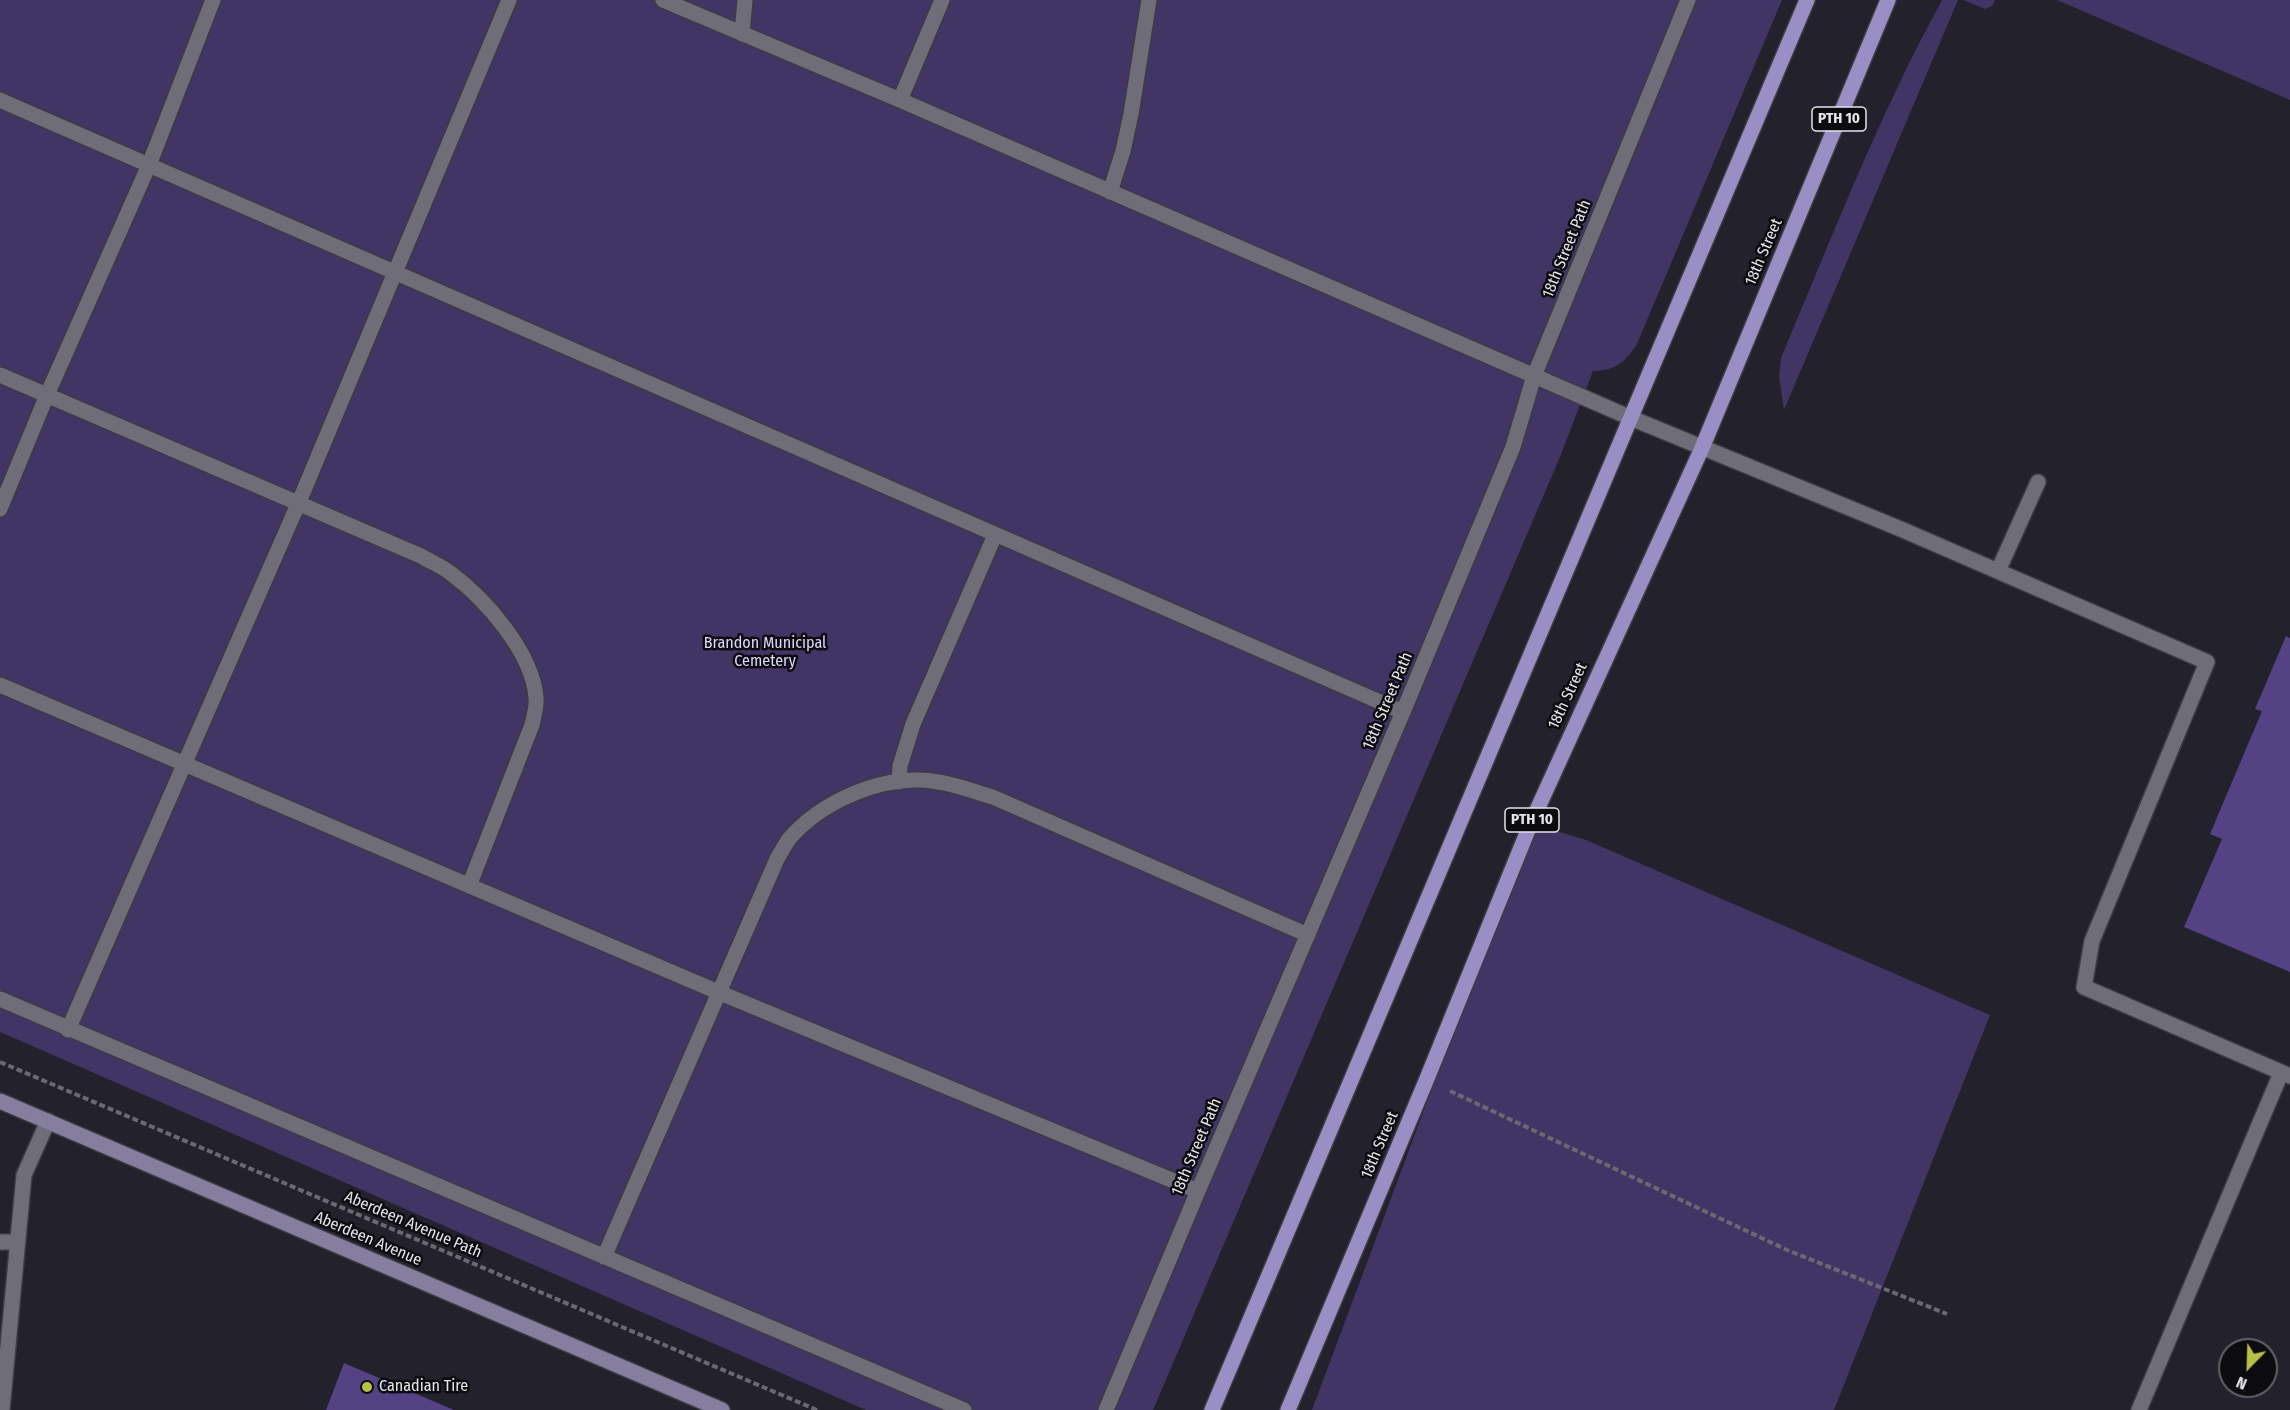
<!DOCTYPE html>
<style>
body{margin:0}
#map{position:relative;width:2290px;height:1410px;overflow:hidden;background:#23212b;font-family:"Fira Sans Condensed",sans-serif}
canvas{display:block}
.north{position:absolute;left:2218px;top:1338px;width:60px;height:60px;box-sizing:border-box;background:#0c0c10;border:2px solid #636268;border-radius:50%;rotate:203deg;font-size:16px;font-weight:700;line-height:24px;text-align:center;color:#e5e4eb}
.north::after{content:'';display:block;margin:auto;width:21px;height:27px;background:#b7c147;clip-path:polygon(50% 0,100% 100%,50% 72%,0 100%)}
</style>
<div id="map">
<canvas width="2290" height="1410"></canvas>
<div class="north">N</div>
</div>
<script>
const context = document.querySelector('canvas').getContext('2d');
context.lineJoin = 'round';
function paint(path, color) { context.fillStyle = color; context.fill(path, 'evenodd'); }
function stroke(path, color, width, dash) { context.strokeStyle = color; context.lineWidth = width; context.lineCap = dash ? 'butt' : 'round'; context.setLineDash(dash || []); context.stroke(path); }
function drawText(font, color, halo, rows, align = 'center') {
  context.font = font + ' "Fira Sans Condensed",sans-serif'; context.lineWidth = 5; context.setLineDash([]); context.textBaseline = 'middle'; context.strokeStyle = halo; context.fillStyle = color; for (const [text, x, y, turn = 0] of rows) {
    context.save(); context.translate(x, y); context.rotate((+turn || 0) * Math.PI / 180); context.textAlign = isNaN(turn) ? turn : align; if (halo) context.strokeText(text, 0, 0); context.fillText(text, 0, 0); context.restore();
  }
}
paint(new Path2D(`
 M0,0h1782l-145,344c-11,18 -22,27 -44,27l-33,86 -407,953h-287l-866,-378z
 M1942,0h16l-174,410 -5,-34 2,-18c51,-121 98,-243 161,-358z
 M1963,0h32l-3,6 -7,3z
 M2057,0h233v100z
 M1531,823l55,17 404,175 -156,395h-522z`), '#413565');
paint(new Path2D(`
 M2286,636l4,2v334l-106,-45 38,-88 -12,-5 52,-123 -7,-2z
 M344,1363l110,47h-128z`), '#544284');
const lane = new Path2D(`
 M663,0l237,100 731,318 272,112 304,132 -115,279 -8,46 206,89
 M742,34l3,-34
 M0,100l1403,612
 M900,100l42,-100
 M1110,192l13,-41 8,-37 18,-114
 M0,375l421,181c10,6 20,10 28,16 36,26 84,81 87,126 1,8 -2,18 -4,27l-63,161
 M0,509l47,-114 102,-230 64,-165
 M1998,571l40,-89
 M0,685l718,307 480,199
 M899,782l1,-16 13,-42 82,-189
 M0,999l964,411
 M68,1030l231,-528 210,-502
 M0,1242h18
 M604,1257l173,-398c4,-7 8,-14 12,-20 30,-35 84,-60 131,-59 26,1 51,10 75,18l313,137
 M2,1410l22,-235 24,-54
 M1106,1410l92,-219 205,-479 110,-265 21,-71 154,-376
 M2139,1410l142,-337`);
const secondary = new Path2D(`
 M0,1101l722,309`);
const primary = new Path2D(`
 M1212,1410l595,-1410
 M1288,1410l138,-329 105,-258 171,-375 186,-448`);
stroke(lane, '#3d3b43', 18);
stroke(secondary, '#3d3b43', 18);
stroke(primary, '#3d3b43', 18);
stroke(new Path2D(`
 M0,1062l817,348
 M1450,1091l337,159 160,64`), '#6a6972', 4, [6, 3]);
stroke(lane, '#6f6d78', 15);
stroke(secondary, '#857e9e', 15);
stroke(primary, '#9a8fc5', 15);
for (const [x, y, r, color] of [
 [367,1387,6,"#b7c147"]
]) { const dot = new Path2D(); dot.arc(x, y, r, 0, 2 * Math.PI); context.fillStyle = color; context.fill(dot); stroke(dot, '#0c0c10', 2); }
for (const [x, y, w] of [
 [1839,119,54],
 [1532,820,54]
]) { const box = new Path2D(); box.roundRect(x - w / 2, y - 12, w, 24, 4.5); context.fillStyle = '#0c0c10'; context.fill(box); stroke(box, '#e5e4eb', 1.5); }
drawText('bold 15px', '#e5e4eb', null, [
 ["PTH 10",1839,119],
 ["PTH 10",1532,820]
]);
drawText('16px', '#e5e4eb', '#0c0c10', [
 ["18th Street Path",1567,249,-68],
 ["18th Street",1764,252,-67],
 ["18th Street",1568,696,-65],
 ["18th Street Path",1388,701,-67],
 ["18th Street",1380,1145,-67],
 ["18th Street Path",1197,1147,-67],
 ["Aberdeen Avenue Path",413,1225,23],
 ["Aberdeen Avenue",368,1239,23]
]);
drawText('16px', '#ddd6fd', '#0c0c10', [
 ["Brandon Municipal",765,644],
 ["Cemetery",765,662]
]);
drawText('16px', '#e5e4eb', '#0c0c10', [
 ["Canadian Tire",379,1387]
], 'left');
</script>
